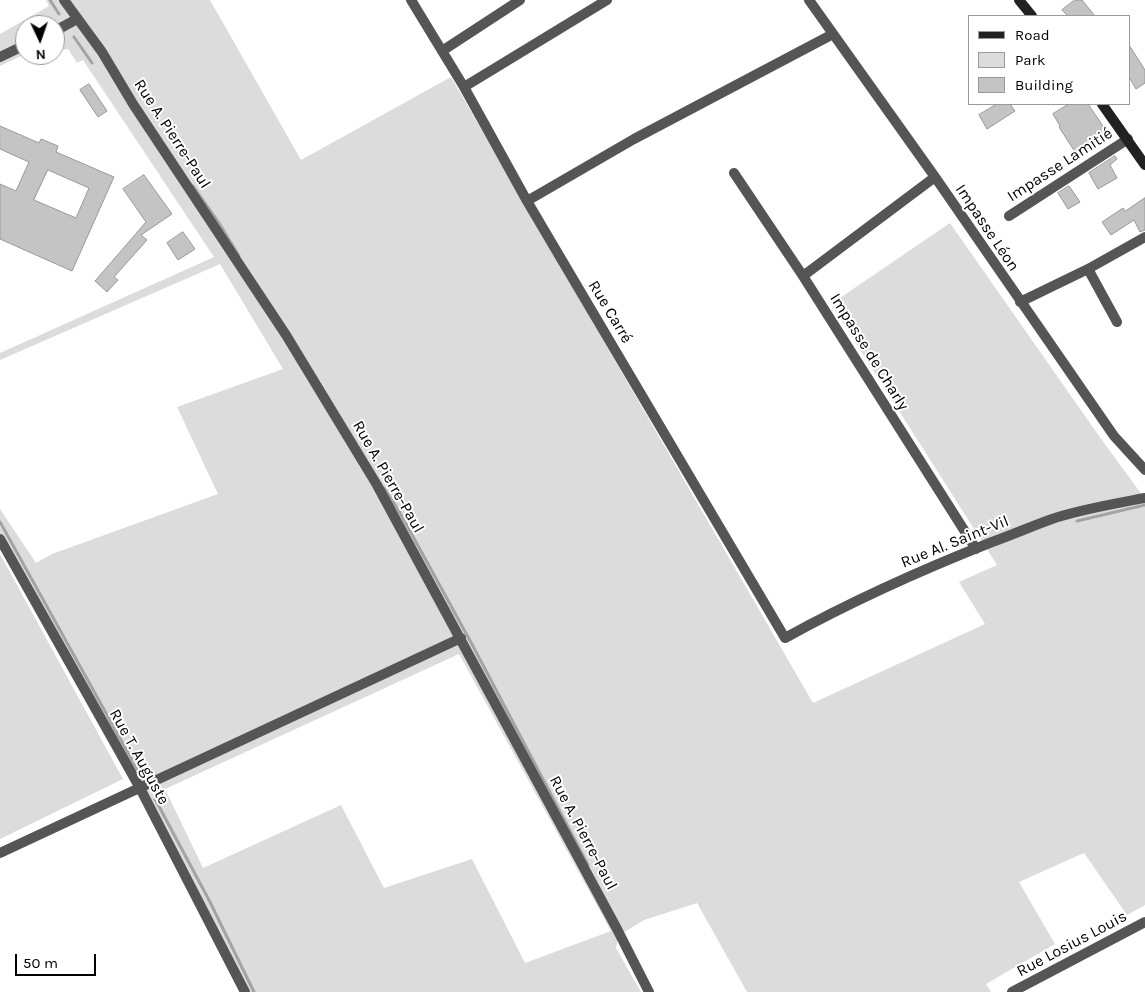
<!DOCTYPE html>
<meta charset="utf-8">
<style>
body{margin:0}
#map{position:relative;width:1145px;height:992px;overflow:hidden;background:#fff;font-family:Karla,sans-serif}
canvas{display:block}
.legend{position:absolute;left:968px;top:15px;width:162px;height:90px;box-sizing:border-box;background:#fff;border:1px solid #999;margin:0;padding:6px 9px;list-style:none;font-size:15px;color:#000}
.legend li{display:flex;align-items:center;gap:10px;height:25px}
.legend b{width:25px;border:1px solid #999}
.north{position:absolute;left:15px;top:15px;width:50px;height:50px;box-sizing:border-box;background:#fff;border:1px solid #999;border-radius:50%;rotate:177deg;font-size:14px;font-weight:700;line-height:20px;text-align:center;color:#000}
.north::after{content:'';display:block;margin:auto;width:18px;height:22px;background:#000;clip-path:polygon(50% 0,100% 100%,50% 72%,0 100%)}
.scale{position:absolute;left:15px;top:954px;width:81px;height:22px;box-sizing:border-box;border:2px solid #000;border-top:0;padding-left:6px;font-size:15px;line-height:18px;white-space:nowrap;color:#000;-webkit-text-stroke:4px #fff;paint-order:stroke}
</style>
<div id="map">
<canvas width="1145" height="992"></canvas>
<ul class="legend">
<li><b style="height:6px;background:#222"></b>Road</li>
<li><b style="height:14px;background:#dcdcdc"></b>Park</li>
<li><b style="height:14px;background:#c4c4c4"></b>Building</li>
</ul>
<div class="north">N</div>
<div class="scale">50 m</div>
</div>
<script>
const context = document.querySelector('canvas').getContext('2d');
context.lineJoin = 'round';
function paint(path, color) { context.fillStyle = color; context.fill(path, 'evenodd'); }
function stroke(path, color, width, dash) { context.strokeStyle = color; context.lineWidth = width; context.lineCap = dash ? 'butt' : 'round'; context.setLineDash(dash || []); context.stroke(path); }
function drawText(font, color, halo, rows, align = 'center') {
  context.font = font + ' Karla,sans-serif'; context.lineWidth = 4; context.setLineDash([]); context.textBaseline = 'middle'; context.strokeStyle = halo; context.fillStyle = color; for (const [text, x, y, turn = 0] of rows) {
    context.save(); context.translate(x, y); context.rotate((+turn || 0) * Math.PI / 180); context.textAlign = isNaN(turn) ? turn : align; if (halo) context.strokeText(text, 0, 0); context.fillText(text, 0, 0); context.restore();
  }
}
paint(new Path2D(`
 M46,0h164l91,160 150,-83 362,626 172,-79 -26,-42 38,-17 -166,-261 119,-81 149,213 46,63v406l-18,10 -43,-62 -65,29 36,62 -69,40 5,8h-244l-50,-89 -53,17 -26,16 -2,12 25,44h-400l-189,-359 -52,-89v-35l36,54 16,-9 166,-60 -41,-87 106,-38 -63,-105 -220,96v-7l214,-96 -131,-197 -6,3 -9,-14 -13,2v-26h-30v29l-25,12v-32l49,-28zM459,654l152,277 -86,32 -53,-104 -88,29 -43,-83 -138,63 -38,-79z
 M0,554l123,225 -123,60z`), '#dcdcdc');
stroke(new Path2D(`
 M50,0l9,14
 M74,37l18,26
 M193,186l26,37 20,33
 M384,488l15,23 75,137 114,217
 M1077,521l68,-16
 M0,522l137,247
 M155,799l54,101 45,92`), '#a3a3a3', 3);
const building = new Path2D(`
 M1075,0h7l13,16h-27l-6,-6z
 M1129,45l16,25v13l-9,6 -7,-12z
 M89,84l18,27 -9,6 -18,-27z
 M997,104h13l5,7 -28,18 -8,-14z
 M1069,104h19l19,28 -14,11 1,2 -17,10 -18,-28 1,-1 -7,-12z
 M0,126l39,17 2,-4 17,7 -2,6 58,25 -42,94 -72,-32v-55l16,7 13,-29 -29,-13zM48,170l41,18 -13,30 -42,-18z
 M1115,156l2,3 -7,6 7,13 -19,11 -9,-16z
 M144,175l28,39 -31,21 6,5 -33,37 4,3 -11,12 -12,-11 51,-59 -23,-33z
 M1069,186l11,16 -12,7 -10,-16z
 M1145,198v32l-5,2 -6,-12 -23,15 -9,-13 21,-14 2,3z
 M183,232l12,17 -17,11 -11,-17z`);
paint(building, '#c4c4c4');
stroke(building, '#999', 1);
stroke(new Path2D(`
 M64,0l38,52 31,52 153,231 91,150 240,444 32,63
 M411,0l53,87 63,114 258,437c67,-37 136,-68 207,-96 20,-7 40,-16 60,-23 30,-10 62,-15 93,-21
 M809,0l126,177 179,259 31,34
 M55,31l22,-12
 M442,51l78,-51
 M0,57l25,-12
 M464,87l143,-87
 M734,173l69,103 173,273
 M527,201l107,-62 199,-105
 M1009,216l119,-77
 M1088,269l29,53
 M803,276l132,-99
 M1020,302l68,-33 57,-32
 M0,539l140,249 105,204
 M0,853l461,-215
 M1012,992l133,-70`), '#555', 10);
stroke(new Path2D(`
 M1019,0l13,16
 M1102,104l43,61`), '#222', 10);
drawText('16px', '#000', '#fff', [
 ["Rue A. Pierre-Paul",172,134,57],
 ["Impasse Lamitié",1060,165,-33],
 ["Impasse Léon",987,228,56],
 ["Rue Carré",610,312,59],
 ["Impasse de Charly",869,352,58],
 ["Rue A. Pierre-Paul",388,477,60],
 ["Rue Al. Saint-Vil",955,542,-22],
 ["Rue T. Auguste",139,757,61],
 ["Rue A. Pierre-Paul",583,833,62],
 ["Rue Losius Louis",1072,944,-28]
]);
</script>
